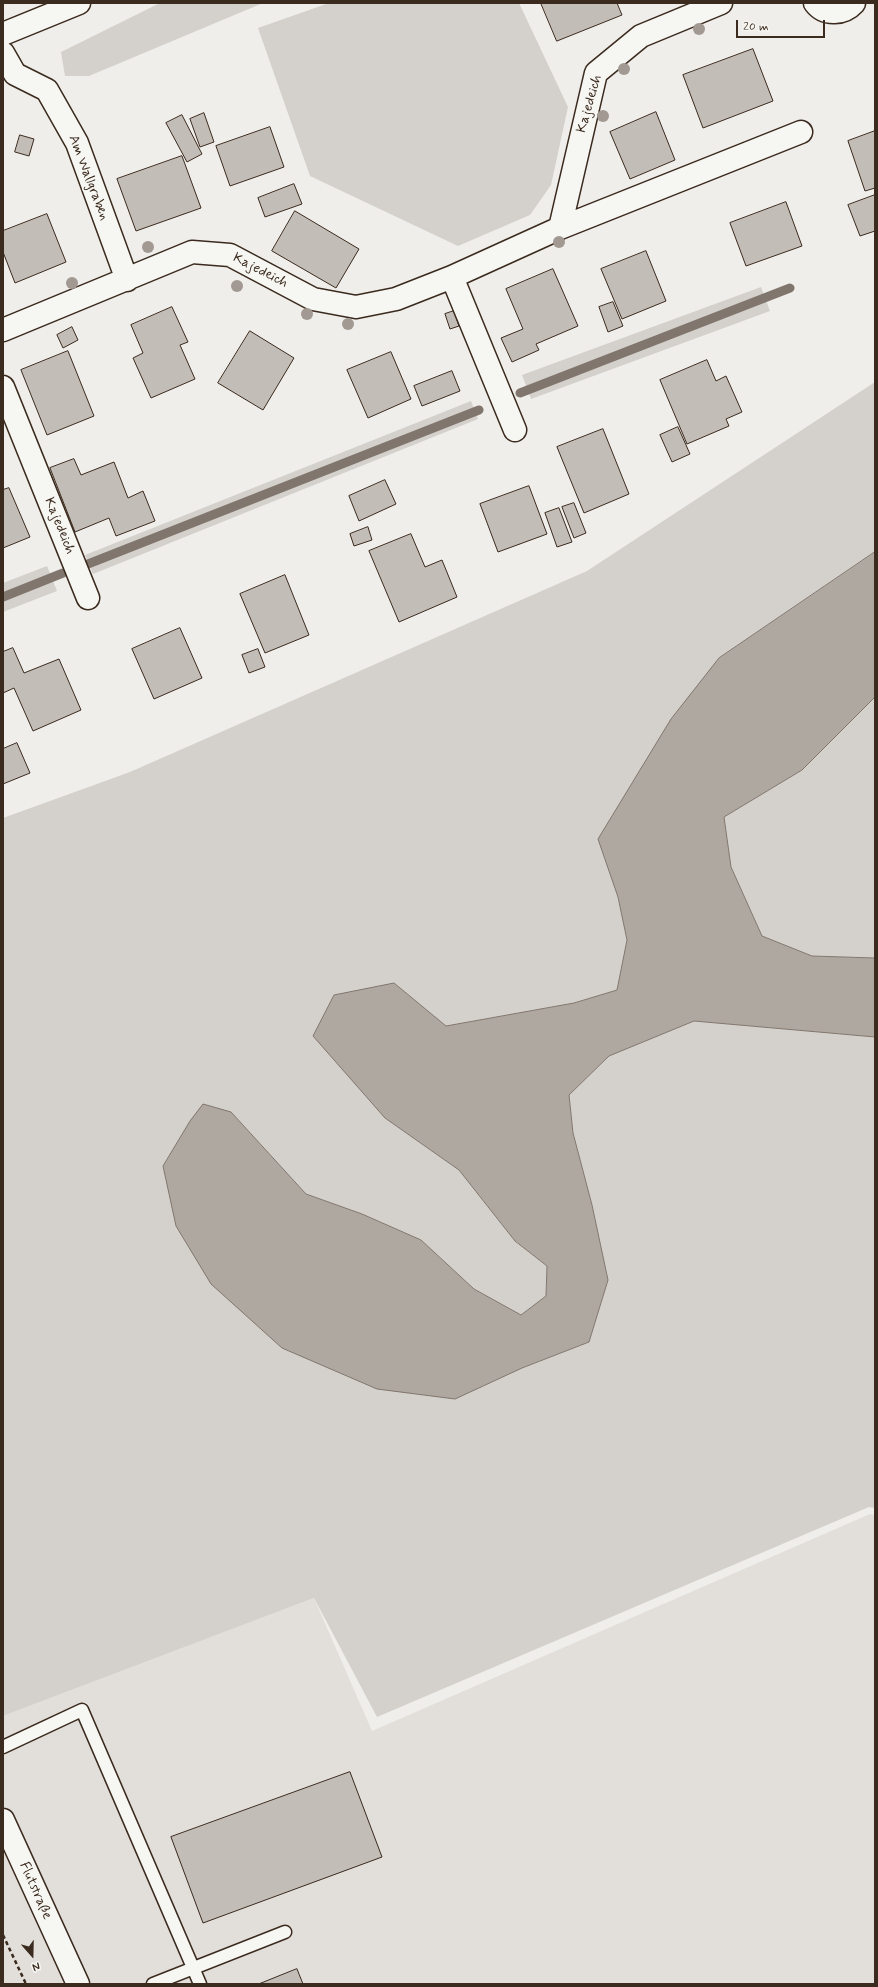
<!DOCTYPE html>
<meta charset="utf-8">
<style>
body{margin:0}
#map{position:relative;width:878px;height:1987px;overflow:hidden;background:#efeeea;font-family:Mynerve,sans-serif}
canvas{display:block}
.frame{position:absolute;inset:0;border:4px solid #3b2a1e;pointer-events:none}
.north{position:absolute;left:12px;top:1935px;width:40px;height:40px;-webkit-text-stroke:3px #f6f6f2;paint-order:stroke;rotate:160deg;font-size:11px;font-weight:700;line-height:16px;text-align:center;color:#3b2a1e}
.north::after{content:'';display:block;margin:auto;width:14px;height:18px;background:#3b2a1e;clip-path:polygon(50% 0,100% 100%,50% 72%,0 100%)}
.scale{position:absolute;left:736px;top:20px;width:89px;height:18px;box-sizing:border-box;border:2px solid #3b2a1e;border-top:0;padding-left:5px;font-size:12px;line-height:14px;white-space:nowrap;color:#3b2a1e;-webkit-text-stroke:3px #f6f6f2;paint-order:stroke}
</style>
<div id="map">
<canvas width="878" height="1987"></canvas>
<div class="frame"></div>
<div class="north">N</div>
<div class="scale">20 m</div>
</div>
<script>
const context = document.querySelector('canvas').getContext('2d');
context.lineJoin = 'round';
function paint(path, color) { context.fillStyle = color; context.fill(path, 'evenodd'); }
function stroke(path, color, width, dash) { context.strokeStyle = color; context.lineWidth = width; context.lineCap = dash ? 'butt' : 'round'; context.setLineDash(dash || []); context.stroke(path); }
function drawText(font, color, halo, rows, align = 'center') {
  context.font = font + ' Mynerve,sans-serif'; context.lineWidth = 3; context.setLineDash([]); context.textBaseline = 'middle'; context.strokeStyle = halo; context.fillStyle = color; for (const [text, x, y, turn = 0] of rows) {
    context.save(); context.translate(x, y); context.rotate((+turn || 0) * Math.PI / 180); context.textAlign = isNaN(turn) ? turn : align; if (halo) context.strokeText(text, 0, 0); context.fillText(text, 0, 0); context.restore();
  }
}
paint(new Path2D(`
 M870,1514l5,1v469h-872v-268l311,-118 58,133z`), '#e2dfdb');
paint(new Path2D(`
 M160,3h103l-174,73h-24l-4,-24z
 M329,3h190l49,104 -17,78 -21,30 -72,31 -148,-70 -52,-148z
 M761,287l9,24 -239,88 -9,-24z
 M875,382v170l-156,106 -101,239 9,43 -10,50 -43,13 -129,23 -51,-43 -9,135 74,52 56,71 32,25 -1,30 -25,19 -47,-26 -53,-49 -59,-26 -56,-20 -75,-82 -41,9 332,247 67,-26 19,-62 -16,-75 -19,-72 -4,-38 40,-39 85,-35 181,16v471l-6,-1 -492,210 -63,-119 -311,118v-898l127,-46 457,-201z
 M471,401l7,18 -385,155 -8,-19z
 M47,566l10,25 -54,21v-29z
 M875,697v261l-63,-2 -50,-20 -31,-69 -7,-50 78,-47z`), '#d4d1cc');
const water = new Path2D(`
 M875,552v145l-73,73 -78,47 7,50 31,69 50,20 63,2v79l-181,-16 -85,35 -40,39 4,38 19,72 16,75 -19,62 -67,26 -67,31 -78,-10 -95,-41 -71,-64 -35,-58 -13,-60 27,-45 13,-17 28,8 75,82 56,20 59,26 53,49 47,26 25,-19 1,-30 -32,-25 -56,-71 -74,-52 -72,-82 21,-41 60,-12 52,43 128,-23 43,-13 10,-50 -9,-43 -20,-58 73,-120 48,-61z`);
paint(water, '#afa8a1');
stroke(water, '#81766d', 1);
stroke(new Path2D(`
 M520,393l270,-105
 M88,564l391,-154
 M3,597l60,-24`), '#81766d', 9);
const building = new Path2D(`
 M541,3h76l5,12 -65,26z
 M753,49l20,52 -70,27 -20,-53z
 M656,112l19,48 -45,19 -20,-47z
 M204,113l10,29 -14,5 -10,-28z
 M182,115l20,39 -15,8 -21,-39z
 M270,127l14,40 -54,19 -14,-40z
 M875,131v57l-10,3 -17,-50z
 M20,135l14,4 -5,17 -14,-4z
 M182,156l19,52 -65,23 -19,-52z
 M294,184l8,20 -37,13 -7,-19z
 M875,195v36l-15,5 -12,-31z
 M786,202l16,44 -56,20 -16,-43z
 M295,211l64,38 -23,39 -64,-37z
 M47,214l19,48 -51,21 -12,-31v-21z
 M646,251l20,50 -44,18 -21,-50z
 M553,269l25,57 -42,18 3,6 -27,12 -11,-24 22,-9 -17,-40z
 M613,302l10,24 -15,6 -9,-25z
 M172,307l16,35 -8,3 15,34 -44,19 -18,-40 10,-5 -12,-28z
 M454,311l5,15 -9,3 -5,-15z
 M72,327l6,13 -15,8 -6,-13z
 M250,331l44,27 -31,52 -45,-27z
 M68,351l26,65 -47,19 -26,-65z
 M391,352l20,47 -43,19 -21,-48z
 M707,360l9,21 10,-5 16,36 -16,7 3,7 -42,18 -27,-64z
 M452,371l8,20 -38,15 -8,-20z
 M678,427l12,27 -18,8 -12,-27z
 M603,429l26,65 -45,19 -27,-66z
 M74,459l7,16 33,-13 14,36 15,-7 12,30 -39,15 -7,-18 -34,14 -25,-64z
 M385,480l11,24 -37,17 -10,-25z
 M529,486l18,48 -49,18 -18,-48z
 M9,488l21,49 -27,11v-58z
 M574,503l12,30 -12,5 -12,-31z
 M559,508l13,34 -15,5 -12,-34z
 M368,527l4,13 -18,6 -4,-12z
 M411,534l14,33 17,-7 15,37 -58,25 -30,-71z
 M285,575l24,60 -44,18 -25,-59z
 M180,628l22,50 -48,21 -22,-50z
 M13,648l11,25 35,-14 22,51 -48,21 -19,-43 -11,5v-41z
 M258,649l7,18 -16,6 -7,-18z
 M17,743l13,30 -27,11v-35z
 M350,1772l32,85 -179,66 -32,-86z
 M297,1969l6,15h-44z`);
paint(building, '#c2bdb7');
stroke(building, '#3b2a1e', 1);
const lane = new Path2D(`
 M3,1747l79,-37 118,274
 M153,1984l132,-52`);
const street = new Path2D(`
 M815,3c10,13 29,11 39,0
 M3,34l76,-31
 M3,53l12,21 32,16 30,53 50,137
 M560,228l36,-155 45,-37 80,-33
 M452,277l63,153
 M3,330l189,-78 38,3 83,44 43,8 40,-8 56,-22 108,-49 241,-96
 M3,387l85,211
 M3,1820l75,164`);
stroke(lane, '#3b2a1e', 15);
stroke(street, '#3b2a1e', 25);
stroke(new Path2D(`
 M3,1935l23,49`), '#3b2a1e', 2.5, [4, 3]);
stroke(lane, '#f6f6f2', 12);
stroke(street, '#f6f6f2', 22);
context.fillStyle = '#a19992';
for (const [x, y] of [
 [699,29],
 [624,69],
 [603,116],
 [559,242],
 [148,247],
 [72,283],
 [237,286],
 [307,314],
 [348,324]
]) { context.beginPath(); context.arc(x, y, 6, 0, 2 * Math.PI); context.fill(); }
drawText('14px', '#3b2a1e', '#f6f6f2', [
 ["Kajedeich",590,104,-74],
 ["Am Wallgraben",88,178,69],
 ["Kajedeich",260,271,27],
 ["Kajedeich",59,526,68],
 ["Flutstraße",35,1891,66]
]);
</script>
